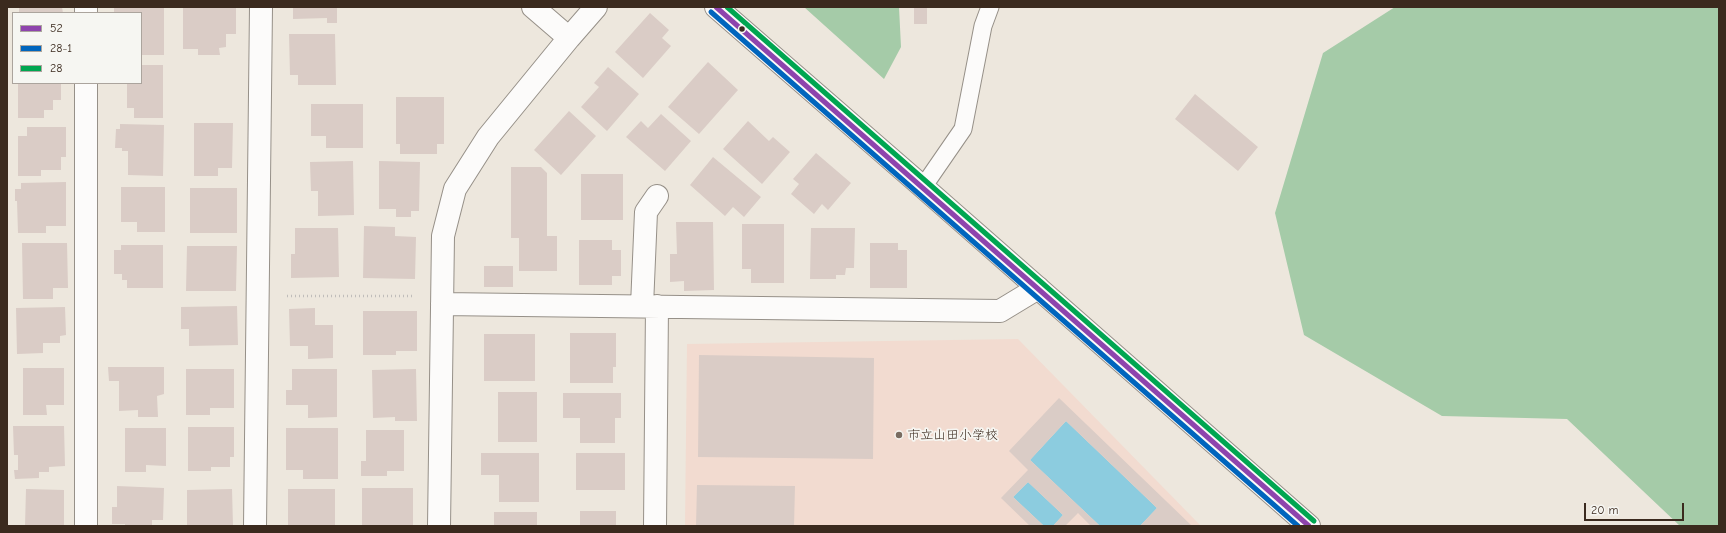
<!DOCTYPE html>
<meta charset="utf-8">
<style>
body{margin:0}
#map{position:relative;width:1726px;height:533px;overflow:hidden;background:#ede7dd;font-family:"Comic Neue",sans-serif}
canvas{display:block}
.frame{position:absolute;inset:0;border:8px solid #3b2a1e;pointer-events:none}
.legend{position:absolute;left:12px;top:12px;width:130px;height:72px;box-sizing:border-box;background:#f6f6f2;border:1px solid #aba49d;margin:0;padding:5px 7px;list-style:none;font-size:12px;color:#3b2a1e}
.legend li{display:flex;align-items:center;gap:8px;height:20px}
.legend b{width:20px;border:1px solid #aba49d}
.scale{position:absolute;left:1584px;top:503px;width:100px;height:18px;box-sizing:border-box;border:2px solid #3b2a1e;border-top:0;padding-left:5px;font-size:12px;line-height:14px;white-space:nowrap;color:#3b2a1e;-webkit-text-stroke:3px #f6f6f2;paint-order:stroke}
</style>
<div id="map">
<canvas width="1726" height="533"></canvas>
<div class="frame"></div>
<ul class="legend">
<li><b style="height:5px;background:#8e44ad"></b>52</li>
<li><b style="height:5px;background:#0065bd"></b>28-1</li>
<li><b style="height:5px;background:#00a651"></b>28</li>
</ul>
<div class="scale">20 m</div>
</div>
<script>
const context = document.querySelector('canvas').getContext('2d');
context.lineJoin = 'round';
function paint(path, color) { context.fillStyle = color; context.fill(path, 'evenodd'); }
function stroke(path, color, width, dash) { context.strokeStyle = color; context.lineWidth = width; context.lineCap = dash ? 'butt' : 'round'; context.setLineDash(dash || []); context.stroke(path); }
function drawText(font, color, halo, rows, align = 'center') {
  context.font = font + ' "Comic Neue","Klee One",sans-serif'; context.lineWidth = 3.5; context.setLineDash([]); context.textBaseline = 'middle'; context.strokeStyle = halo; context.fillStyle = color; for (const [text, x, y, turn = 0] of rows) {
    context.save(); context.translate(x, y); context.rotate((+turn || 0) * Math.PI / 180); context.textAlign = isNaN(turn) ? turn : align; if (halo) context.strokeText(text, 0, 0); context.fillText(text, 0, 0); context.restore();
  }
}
paint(new Path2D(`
 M1018,339l183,187h-516l2,-182z`), '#f2dbd0');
paint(new Path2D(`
 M804,7h95l2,40 -17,32z
 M1395,7h324v519h-39l-113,-107 -125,-3 -138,-81 -29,-122 48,-160z`), '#a5cba8');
paint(new Path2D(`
 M1066,421l91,87 -17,18h-40l-70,-66z
 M1028,482l35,33 -10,11h-9l-31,-29z`), '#8cccdf');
paint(new Path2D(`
 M19,7h43l1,6h-44z
 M114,7h50v48h-23v-42h-27z
 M183,7h53v27h-10v13l-7,1 1,7h-22v-6h-15z
 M293,7h44v16h-10v-5l-34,1z
 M914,7h13v17h-13z
 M650,13l19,17 -7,8 9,8 -28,32 -28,-26z
 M289,34h46l1,51h-38v-10h-8z
 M708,62l30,28 -39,44 -31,-27z
 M141,65h22v53h-29v-10h-7v-25h14z
 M608,67l31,27 -32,37 -26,-24 18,-20 -5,-4z
 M18,83h43v17h-8v10h-9v8h-26z
 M1195,94l63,53 -20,24 -63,-52z
 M396,97h48v47h-7v10h-37v-10h-4z
 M311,104h52v44h-37v-12h-15z
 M569,111l27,25 -35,39 -27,-25z
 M661,114l30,27 -26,30 -39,-34 15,-16 7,7z
 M748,121l21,20 4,-4 17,15 -28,32 -39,-35z
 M194,123h39l-1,45h-14v8h-24z
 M120,124l44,1 -1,51 -35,-1v-24h-6v-3h-7l1,-19h4z
 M27,127h39v30h-5v13h-20v6h-23v-40h9z
 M816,153l35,30 -23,27 -6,-6 -8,10 -23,-20 8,-10 -6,-5z
 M713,157l48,40 -17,20 -11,-10 -8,9 -35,-31z
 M353,161l1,54 -36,1v-25h-7l-1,-29z
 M379,161l41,1 -1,49h-8v6h-15v-8h-17z
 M511,167h30l6,6v63h10v35h-38v-33h-8z
 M581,174h42v46h-42z
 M66,182v44h-20v7h-28l-1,-32h-2v-12h6v-6z
 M121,187h44v45h-28v-10h-16z
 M190,188h47v45h-47z
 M676,222h37l1,68 -30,1v-10l-14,1v-28h7z
 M742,224h42v59h-33v-14h-9z
 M364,226l31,1v9l21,1 -1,42 -52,-1z
 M295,228h43l1,49 -48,1v-24h4z
 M811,228h44l-1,40h-8l-1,7h-9v4h-26z
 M579,240h33v10h9v26h-9v9h-33z
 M22,243h45l1,45h-15v11h-30z
 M870,243h28v7h9v38h-37z
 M121,245h42v43h-36v-8h-5v-6h-8v-24h7z
 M187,246h50l-1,45h-50z
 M484,266h29v21h-29z
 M237,306l1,39 -49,1v-17h-8v-22z
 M65,307l1,28 -6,1v7h-17v10l-26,1 -1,-46z
 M315,308v17h18v33l-25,1v-13h-18l-1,-37z
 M363,311h54v40h-21v4h-33z
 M570,333h46v34h-3v16h-43z
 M484,334h51v47h-51z
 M699,355l175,3 -1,101 -175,-2z
 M108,367h56v27l-7,2 1,21h-20v-7l-19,1v-30h-10z
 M23,368h41v37h-18l1,10h-24z
 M186,369h48v39h-24v7h-24z
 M292,369h45v48l-29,1v-13h-22v-15h6z
 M416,369l1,52h-22v-4l-22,1 -1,-48z
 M498,392h39v50h-39z
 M563,393h58v25h-6v25h-35v-25h-17z
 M1059,398l133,128h-52l17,-18 -91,-87 -36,39 70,66h-9l-13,-13 -13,13h-12l10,-11 -35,-33 -15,15 31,29h-14l-29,-28 27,-28 -19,-19z
 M13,426h51l1,40 -16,1v5h-10v6l-24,1 -1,-9h4v-15h-4z
 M188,427h46v30h-4v10h-19v4h-23z
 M125,428h41v38l-20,-1v7h-21z
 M286,428h52v51h-35v-9h-17z
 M366,430h38v41h-17v5h-26v-15h5z
 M481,453h58v49h-40v-27h-18z
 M576,453h49v37h-49z
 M697,485l98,1 -1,40h-98z
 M117,486l47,2 -1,32h-11v6h-27v-2h-13v-17h5z
 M362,488h51v38h-51z
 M26,489l38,1v36h-39z
 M232,489l1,37h-46v-36z
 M288,489h47v37h-47z
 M580,511h36v15h-36z
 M494,512h43v14h-43z`), '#daccc6');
const lane = new Path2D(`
 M923,187l40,-58 20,-103 7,-19`);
const street = new Path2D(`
 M533,7l36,31
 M86,13v-6
 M442,304l558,7 38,-23
 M642,306l4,-94 11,-16
 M86,526v-443
 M255,526l6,-519
 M439,526l4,-290 12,-47 33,-52 81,-99 27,-31
 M655,526l2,-220`);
const secondary = new Path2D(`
 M716,7l207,180 386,339`);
stroke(lane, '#969088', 19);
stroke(street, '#969088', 24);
stroke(secondary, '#969088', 24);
stroke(new Path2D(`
 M287,296h127`), '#c0bdba', 2.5, [1, 3]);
stroke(lane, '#fcfbfa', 17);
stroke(street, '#fcfbfa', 22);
stroke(secondary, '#fcfbfa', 22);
stroke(new Path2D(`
 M716,7l593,519`), '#8e44ad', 5);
stroke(new Path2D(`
 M711,12l587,514`), '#0065bd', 5);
stroke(new Path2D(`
 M727,7l587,514`), '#00a651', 5);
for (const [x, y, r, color] of [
 [742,29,3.5,"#3b2a1e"],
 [899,435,4,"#796c61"]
]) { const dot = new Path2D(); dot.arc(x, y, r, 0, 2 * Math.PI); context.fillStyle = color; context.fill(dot); stroke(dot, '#f6f6f2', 1.5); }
drawText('13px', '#3b2a1e', '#f6f6f2', [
 ["市立山田小学校",907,435]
], 'left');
</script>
